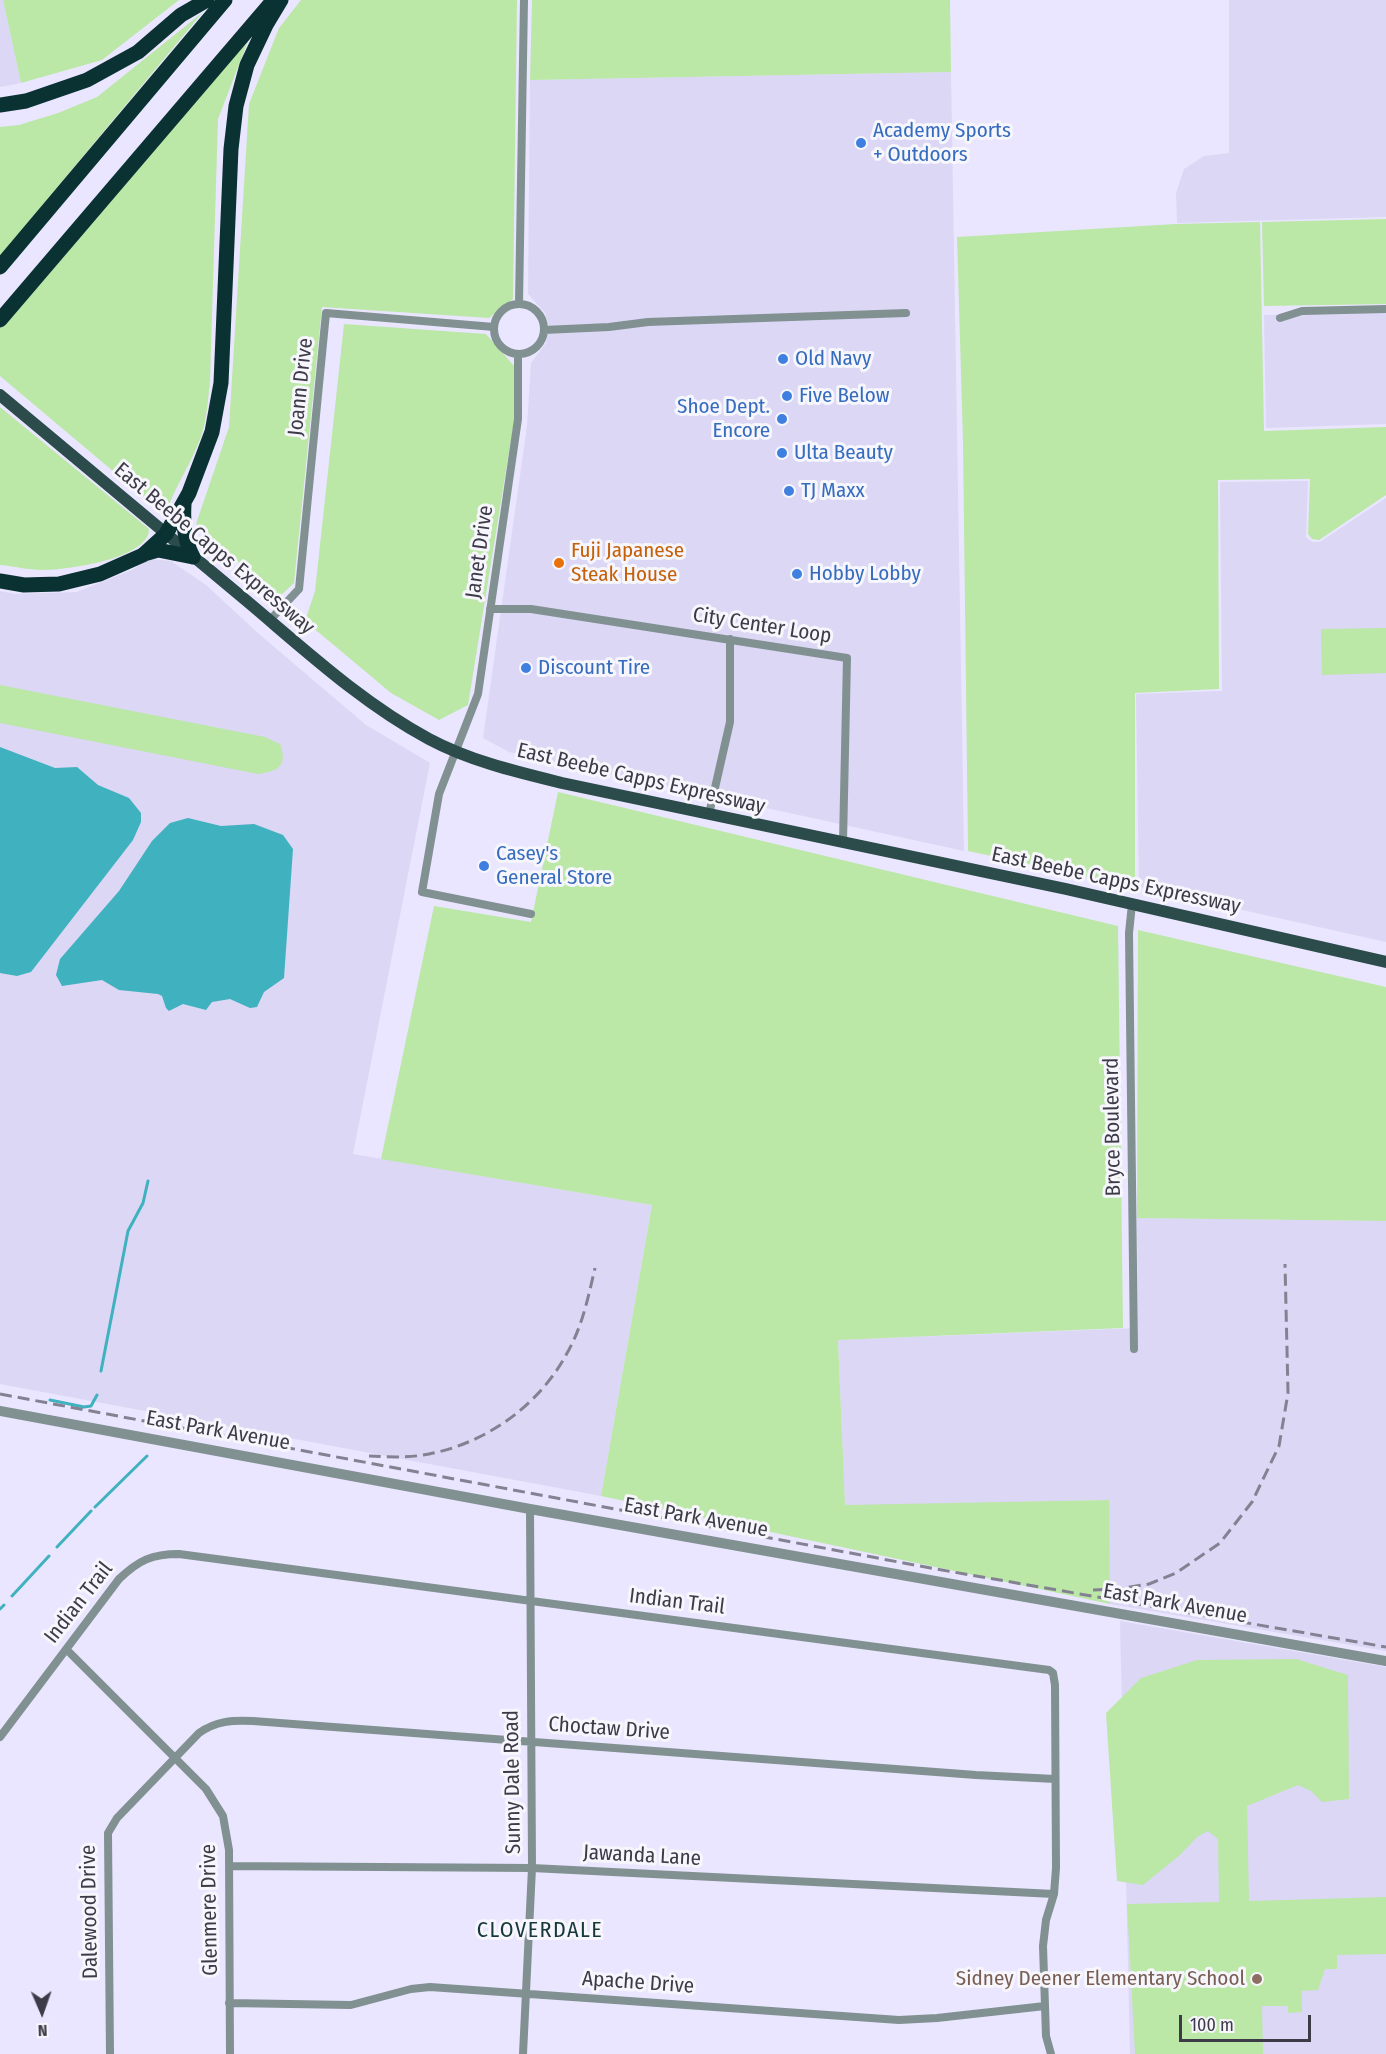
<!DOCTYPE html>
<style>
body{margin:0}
#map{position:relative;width:1386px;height:2054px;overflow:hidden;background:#eae6ff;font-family:"Fira Sans Condensed",sans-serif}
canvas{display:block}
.north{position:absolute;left:12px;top:1982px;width:60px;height:60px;-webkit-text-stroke:4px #f6f6fc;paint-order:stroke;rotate:178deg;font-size:16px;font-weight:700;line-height:24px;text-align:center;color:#3d3b47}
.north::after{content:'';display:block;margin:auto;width:21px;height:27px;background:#3d3b47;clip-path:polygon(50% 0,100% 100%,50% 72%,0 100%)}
.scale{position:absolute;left:1179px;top:2015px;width:132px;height:27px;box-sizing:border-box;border:3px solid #3d3b47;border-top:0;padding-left:8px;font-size:18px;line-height:21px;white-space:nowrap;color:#3d3b47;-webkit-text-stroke:4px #f6f6fc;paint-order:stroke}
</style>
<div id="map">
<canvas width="1386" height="2054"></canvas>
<div class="north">N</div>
<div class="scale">100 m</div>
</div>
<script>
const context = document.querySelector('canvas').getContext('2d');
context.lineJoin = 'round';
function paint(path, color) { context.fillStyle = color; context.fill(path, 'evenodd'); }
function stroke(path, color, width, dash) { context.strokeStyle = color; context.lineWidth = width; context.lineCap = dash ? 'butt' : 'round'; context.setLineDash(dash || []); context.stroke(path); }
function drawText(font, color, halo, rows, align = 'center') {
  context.font = font + ' "Fira Sans Condensed",sans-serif'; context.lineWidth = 6; context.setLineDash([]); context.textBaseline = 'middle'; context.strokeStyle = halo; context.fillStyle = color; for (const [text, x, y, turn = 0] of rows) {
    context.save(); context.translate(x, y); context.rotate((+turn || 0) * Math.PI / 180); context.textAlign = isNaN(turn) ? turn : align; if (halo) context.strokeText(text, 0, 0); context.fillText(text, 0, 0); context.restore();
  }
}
paint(new Path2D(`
 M0,0h3l18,83 -21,4z
 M1229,0h157v217l-209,6 -1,-30 8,-24 20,-13 25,-3z
 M951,72l13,779 -455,-99 -26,-14 44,-312 4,-63 15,-20 3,-16 -4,-14 -17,-19 2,-214z
 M1386,312v112l-120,4 -2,-113z
 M1308,481l-2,56 6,5h8l66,-44v444l-247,-55 -3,-193 86,-3 -2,-209z
 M150,559l21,2 35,24 53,49 107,91 64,38 -77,391 299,51 -51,291 -601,-112v-793l15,3 62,-2 55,-22z
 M1137,1218l249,3v430l-276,-47 -2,-104 -263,6 -7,-166 300,-12z
 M1120,1621l266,46v387h-256z`), '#dbd7f5');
paint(new Path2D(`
 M3,0h176l-77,60 -81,23z
 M301,0h216l-4,299 -24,19 -167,-11 -28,276 -16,15 -82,-74 33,-97 20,-323 30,-76z
 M532,0h418l1,72 -421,8z
 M203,12l-203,244v-129l19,-2 39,-12 39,-16z
 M250,36l-32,83 -8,262c-2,18 -3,38 -9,56 -9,24 -23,45 -32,68l-8,3 -9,-4 -152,-128v-48z
 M1386,219v85l-122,2 -2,-84z
 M1260,222l4,209 122,-4v68l-67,45 -7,-1 -4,-5 2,-55 -92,1 1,209 -84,4v194l-167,-36 -5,-409 -6,-205 219,-13z
 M344,324l142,10 28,32v55l-46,284 -29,15 -48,-27 -86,-72 10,-30z
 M0,407l149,122c0,30 -83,41 -107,41 -14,0 -28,-4 -42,-5z
 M1386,628v45l-64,2 -1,-46z
 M0,685l265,52 15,7c8,23 -2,27 -22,30l-258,-51z
 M558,792l560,134 5,402 -285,12 7,165 264,-5 1,104 -509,-108 51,-291 -271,-46 53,-253 97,16z
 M1138,930l248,57v234l-249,-3z
 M1296,1659l52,16 1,124 -27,3 -11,-11 -13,-6 -51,21 2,95 137,-4v57l-49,1v14h-12l-7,21 -16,1v21l-14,1v-7h-26l1,48h-128l-8,-150 92,-2 -1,-63 -10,-8 -11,6 -17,18 -37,30 -26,-4 -11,-168 35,-35 56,-18z`), '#bbe7a7');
paint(new Path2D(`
 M0,747l55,21 22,-1 21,18 31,13 12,15v9l-8,18 -102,132 -14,4 -17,-3z
 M188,818l33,8 33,-2 29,11 10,14 -9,129 -20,14 -7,15 -7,1 -20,-9 -18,3 -6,8 -23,-6 -14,7 -3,-3 -4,-12 -4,-2 -39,-4 -17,-10 -40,6 -6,-11 4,-16 59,-68 33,-50 18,-18z`), '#3fb1bf');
stroke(new Path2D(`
 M101,1371l27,-140 15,-28 5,-22
 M50,1400l34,7 7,-1 6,-11
 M95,1507l52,-51
 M57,1547l34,-36
 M12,1596l37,-40
 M0,1609l4,-4`), '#3fb1bf', 3);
stroke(new Path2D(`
 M519,304l5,-304
 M494 329a25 25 0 1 1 50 0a25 25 0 1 1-50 0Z
 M1280,318l22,-7 84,-2
 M544,330l65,-3 39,-5 258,-9
 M518,354v65l-40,275 -39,100 -17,98 109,22
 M490,609h41l316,49 -4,184
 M270,620l29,-31 27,-276 168,14
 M709,814l21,-92v-83
 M1132,904l-3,29 5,416
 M66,1649l140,140 17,27 6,34 1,204
 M0,1737l119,-158c20,-19 33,-25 60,-25l870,116 4,3 2,12 1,183 -2,26 -8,26 -3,26 3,90 5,18
 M229,1866l303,2 522,26
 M229,2003l122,2 60,-16 19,-2 469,33 38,-2 108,-12
 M110,2054l-2,-221 9,-15 82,-85c17,-12 33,-13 54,-12l723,54 79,4
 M523,2054l9,-186 -2,-359`), '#819192', 8);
stroke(new Path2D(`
 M0,1411l530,98 856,152`), '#819192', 10);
stroke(new Path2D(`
 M0,395c83,69 165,138 248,207 57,48 114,101 181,137 41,22 88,33 133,44l504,106 320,73`), '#2c4b4b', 12);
stroke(new Path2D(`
 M0,105l26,-4 61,-21 51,-28 43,-37 26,-15
 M0,267l225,-267
 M0,320l271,-317
 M184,504c-1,19 0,36 9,53
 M144,554l14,-4 35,7
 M0,581l24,4 35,-1 41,-10 43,-19 23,-21 23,-41 23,-61 9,-49 10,-234 5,-43 11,-41 19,-40 15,-25`), '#0a3233', 15);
stroke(new Path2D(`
 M0,1394l936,175 450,78
 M369,1456c19,1 41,2 60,-2 57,-11 109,-48 137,-99 16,-27 22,-57 29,-87
 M1093,1590l25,-1 31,-5 27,-11 44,-30 32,-41 27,-56 9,-53 -3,-129`), '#848192', 3, [12, 6]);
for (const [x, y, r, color] of [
 [861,143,6,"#3f7fe0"],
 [783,359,6,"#3f7fe0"],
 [787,396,6,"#3f7fe0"],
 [782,419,6,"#3f7fe0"],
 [782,453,6,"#3f7fe0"],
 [789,491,6,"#3f7fe0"],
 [559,563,6,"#e8710a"],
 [797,574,6,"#3f7fe0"],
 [526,668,6,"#3f7fe0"],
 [484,866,6,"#3f7fe0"],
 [1257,1979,6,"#8d6e63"]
]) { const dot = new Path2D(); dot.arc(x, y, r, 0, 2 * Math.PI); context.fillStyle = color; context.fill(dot); stroke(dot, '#f6f6fc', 2); }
drawText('21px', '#366cbe', '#f6f6fc', [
 ["Academy Sports",873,131],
 ["+ Outdoors",873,155],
 ["Old Navy",795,359],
 ["Five Below",799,396],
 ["Shoe Dept.",770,407,"right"],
 ["Encore",770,431,"right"],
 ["Ulta Beauty",794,453],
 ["TJ Maxx",801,491],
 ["Hobby Lobby",809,574],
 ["Discount Tire",538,668],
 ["Casey's",496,854],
 ["General Store",496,878]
], 'left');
drawText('21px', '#3d3b47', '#f6f6fc', [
 ["Joann Drive",301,387,-84],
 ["East Beebe Capps Expressway",214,549,40],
 ["Janet Drive",480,552,-82],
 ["City Center Loop",762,626,9],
 ["East Beebe Capps Expressway",641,779,13],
 ["East Beebe Capps Expressway",1116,881,12],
 ["Bryce Boulevard",1113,1127,-91],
 ["East Park Avenue",218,1431,10],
 ["East Park Avenue",696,1518,10],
 ["Indian Trail",677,1602,7],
 ["Indian Trail",79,1603,-52],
 ["East Park Avenue",1175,1604,10],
 ["Choctaw Drive",609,1729,4],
 ["Sunny Dale Road",513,1782,-91],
 ["Jawanda Lane",642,1856,3],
 ["Glenmere Drive",210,1910,-91],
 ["Dalewood Drive",90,1912,-91],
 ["Apache Drive",638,1983,4]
]);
drawText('21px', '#c56008', '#f6f6fc', [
 ["Fuji Japanese",571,551],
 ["Steak House",571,575]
], 'left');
drawText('21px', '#785e54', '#f6f6fc', [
 ["Sidney Deener Elementary School",1245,1979]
], 'right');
context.letterSpacing = '1.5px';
drawText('22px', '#17393c', '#f6f6fc', [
 ["CLOVERDALE",540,1931]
]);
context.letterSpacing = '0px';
</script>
